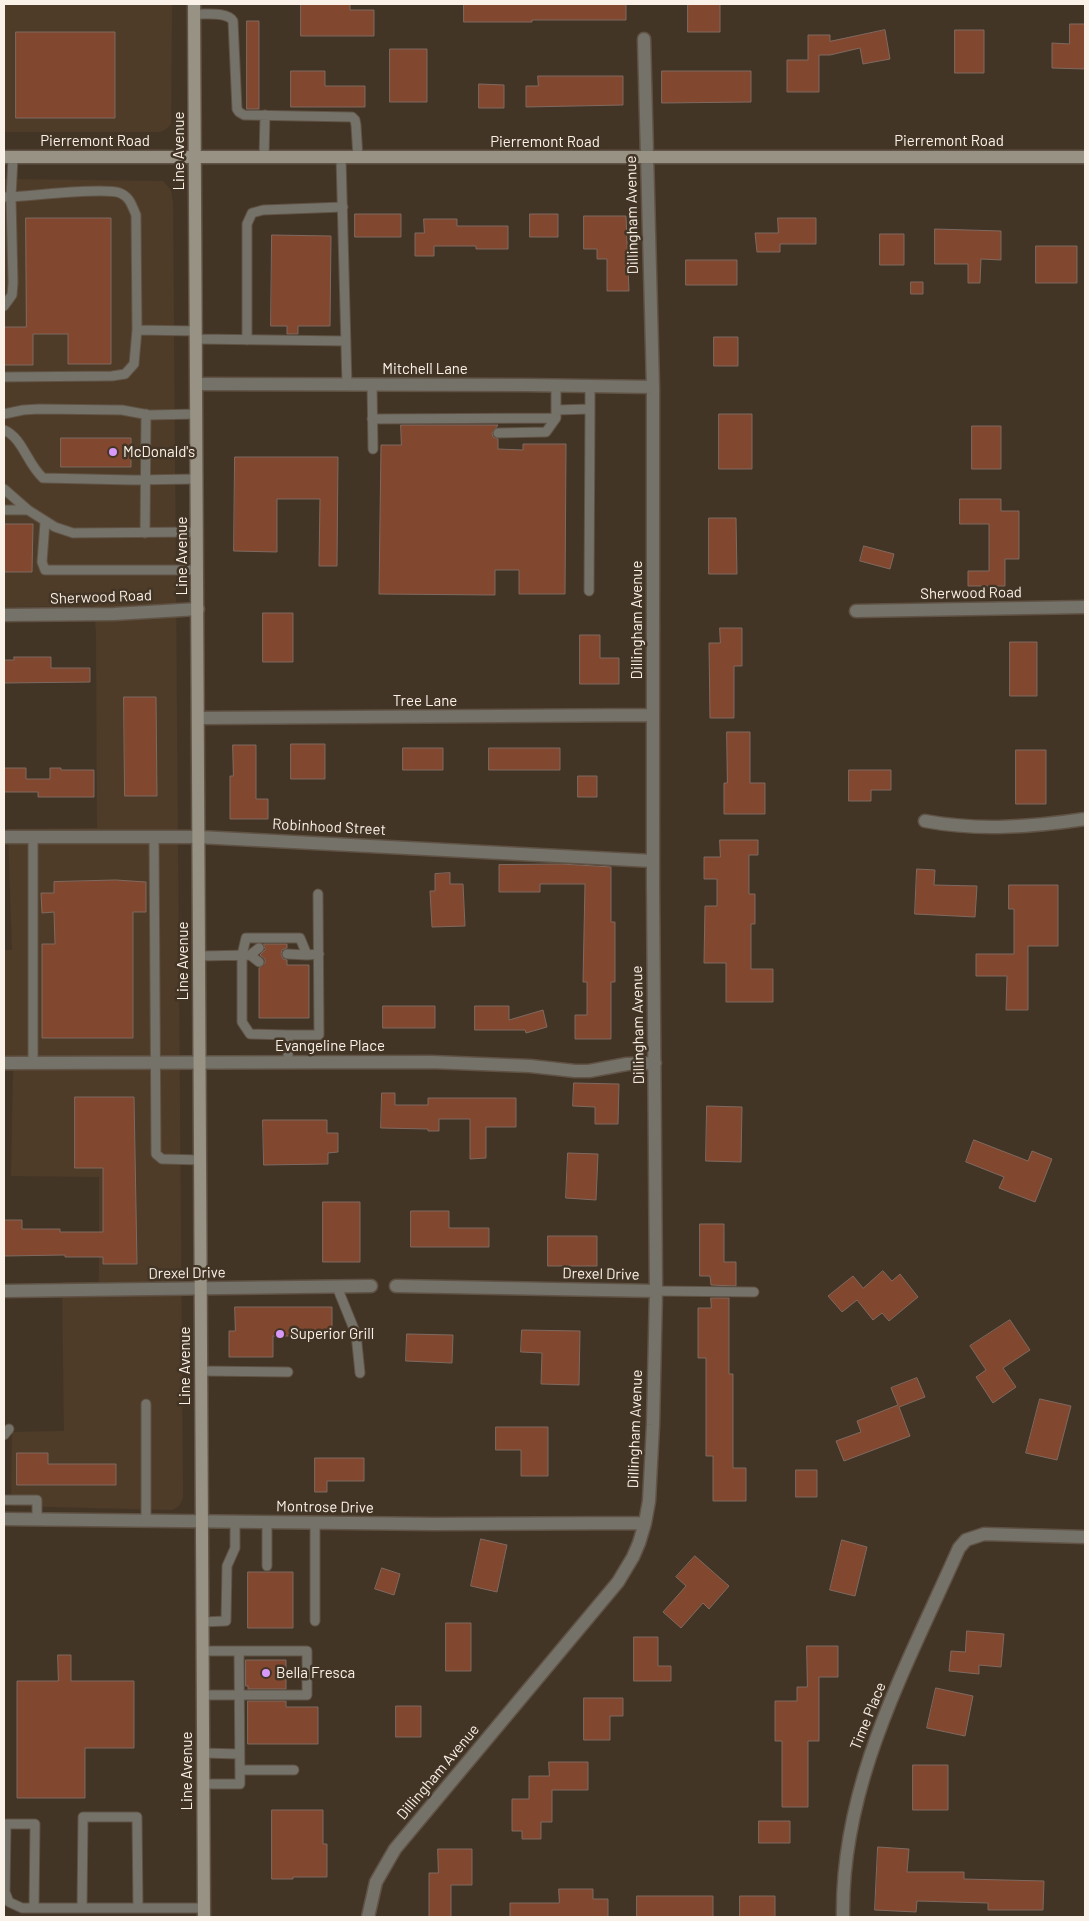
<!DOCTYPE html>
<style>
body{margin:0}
#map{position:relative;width:1089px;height:1921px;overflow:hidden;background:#433526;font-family:Barlow,sans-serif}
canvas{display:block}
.frame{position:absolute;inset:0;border:5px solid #faf1e8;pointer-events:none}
</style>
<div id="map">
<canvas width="1089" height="1921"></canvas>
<div class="frame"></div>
</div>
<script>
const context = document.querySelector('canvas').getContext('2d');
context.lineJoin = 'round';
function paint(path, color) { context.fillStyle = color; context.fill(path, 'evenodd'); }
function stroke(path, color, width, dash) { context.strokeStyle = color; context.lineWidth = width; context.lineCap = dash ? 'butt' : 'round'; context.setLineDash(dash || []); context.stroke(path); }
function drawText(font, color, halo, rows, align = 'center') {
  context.font = font + ' Barlow,sans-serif'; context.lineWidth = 5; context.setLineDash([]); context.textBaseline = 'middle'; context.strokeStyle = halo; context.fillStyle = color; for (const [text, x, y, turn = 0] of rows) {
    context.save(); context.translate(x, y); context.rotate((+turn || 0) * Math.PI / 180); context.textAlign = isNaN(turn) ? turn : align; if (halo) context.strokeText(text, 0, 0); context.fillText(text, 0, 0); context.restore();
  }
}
paint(new Path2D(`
 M4,4h168l-1,120 -5,5 -6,3h-156z
 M4,179l159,2 8,9 2,13 10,1295 -4,8 -7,4 -161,-4 1,-74 52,-1 -2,-149h37v-105l-88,-1 2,-105h-9v-121h8l-4,-121 89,-1 -1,-195 -2,-27 -90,1z`), '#4f3c28');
const building = new Path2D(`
 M301,4h49v6h24v26h-73z
 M464,4h162v16h-94v2h-68z
 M688,4h32v28h-32z
 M247,21h12v88h-12z
 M1070,24h15v45l-33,-1v-25l17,1z
 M885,30l5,29 -27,5 -3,-16 -30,7h-11v37h-32v-32h21v-25h22v6z
 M955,30h29v43h-29z
 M16,32h99v86h-99z
 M390,49h37v53h-37z
 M291,71h34v15h40v21h-74z
 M662,71h89v31l-89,1z
 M538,76h85v29l-97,2v-21h12z
 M479,84l25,1v23h-25z
 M355,214h46v23h-46z
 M530,214h28v23h-28z
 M584,216h42l3,75h-22v-32h-10v-10h-13z
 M26,218h85v146h-43v-30h-35v31h-29v-38h22z
 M778,218h38v26h-36v8h-23l-2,-19h23z
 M424,219h33v7h51v23h-32v-3h-42v10h-19v-23h9z
 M935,229l66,2v29l-20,-1 -1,24h-12v-19h-33z
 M880,234h24v31h-24z
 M272,235l59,1 -1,90h-32v8h-11v-8h-16z
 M1036,246h41v37h-41z
 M686,260h51v25h-51z
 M911,282h12v12h-12z
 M714,337h24v29h-24z
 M719,414h33v55h-33z
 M401,425h97l-6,8 1,4 5,2v10l25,1v-6h43l-1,150h-46v-24h-24v25l-116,-1 2,-149h20z
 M972,426h29v43h-29z
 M61,438h70v29h-70z
 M235,457h103l-1,109h-18l1,-67h-43v53l-43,-1z
 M960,499h41v12h18v48h-14v27h-37v-15h21v-47h-29z
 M709,518h27l1,56h-28z
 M4,524h29l-1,48h-28z
 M864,546l30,8 -4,15 -30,-8z
 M263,613h30v49h-30z
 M720,628h22v38h-8v52h-24l-1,-75h11z
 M580,635h20v23h19v26h-39z
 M1010,642h27v54h-27z
 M14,657h37v11h39v14l-86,1v-23h10z
 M124,697h32l1,99h-32z
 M727,732h23v51h15v31h-41v-31h3z
 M291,744h34v35h-34z
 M233,745h23v54h12v20h-38v-43h3z
 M403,748h40v22h-40z
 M489,748h71v22h-71z
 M1016,750h30v54h-30z
 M4,768h22v11h24v-11h11v2h33v27h-56v-5h-34z
 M849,770h42v20h-20v11h-22z
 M578,776h19v21h-19z
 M720,840h38v15h-9v39h6v30h-4v45h22v33h-47v-39h-22l1,-57h12v-27h-13v-22h16z
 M562,864l49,3v55h4v60h-4v57h-36v-24h12v-33h-4l2,-98h-45v8h-41v-27z
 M917,869l18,1 -1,15 43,1 -2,31 -60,-3z
 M450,873v11h13l2,42 -33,1 -2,-36h5v-17z
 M116,880l30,2v30h-13v126h-91v-94h13l-1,-32 -12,1 -1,-20h13v-11z
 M1009,885h49v61h-30v64h-22l1,-34h-31v-22h38v-45h-5z
 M264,944h23v4l-5,2 -1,4 2,5 4,1v5h22v53h-50v-50l6,-5v-4l-5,-4 5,-5z
 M383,1006h52v22h-52z
 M475,1006h34v14l34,-10 4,17 -21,6 -1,-3h-50z
 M574,1083l45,1 -1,40h-23v-17l-22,-1z
 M382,1093h13v12h33v-7h88v29h-30v31l-16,1v-40h-31v12h-11v-2l-47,-1z
 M75,1097h59l3,167h-34v-7h-38v-2l-61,1v-36h18v9h38v3h43v-64h-28z
 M707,1106l35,1 -1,55 -35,-1z
 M263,1120h64v13h11v19l-10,1v11l-64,1z
 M974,1140l54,21 4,-10 20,8 -17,43 -36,-14 5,-11 -38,-15z
 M568,1153l30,1 -2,46 -30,-2z
 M323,1202h37v60h-37z
 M411,1211h38v17h40v19h-78z
 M700,1224h24v38h12v24l-25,-1 -1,-9h-10z
 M548,1236h49v30h-49z
 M883,1271l9,10 8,-7 18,23 -29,24 -7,-8 -9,7 -16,-20 -15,12 -14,-16 25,-20 10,12z
 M711,1298h18v76h4v94h13v33h-33v-45h-7v-98h-8v-50h13z
 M235,1307h97v29h-59v21h-44v-26h6z
 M1010,1320l20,30 -27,18 13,19 -23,16 -17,-26 10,-7 -16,-24z
 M522,1330l58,1 -1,54 -38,-1 1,-31 -21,-1z
 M407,1334l46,1 -1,28 -46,-2z
 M917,1378l8,19 -26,10 11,29 -66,25 -8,-20 25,-9 -4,-11 41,-16 -7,-17z
 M1040,1399l31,7 -14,54 -31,-7z
 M496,1427h52v49h-27v-26h-25z
 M17,1453h31v11h68v21h-99z
 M315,1458h49v23h-37v11h-12z
 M796,1470h21v27h-21z
 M481,1539l26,6 -10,47 -26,-6z
 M842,1540l25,7 -12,49 -25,-6z
 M695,1556l34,30 -20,23 -6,-6 -22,25 -18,-16 23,-26 -10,-9z
 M382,1568l18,6 -6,21 -19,-6z
 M248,1572h45v56h-45z
 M446,1623h25v48h-25z
 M967,1631l37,3 -3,33 -22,-2v9l-30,-3 2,-20 14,1z
 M634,1637h24v29h13v15h-37z
 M807,1646h31v31h-19v64h-11v66h-26v-66h-7v-40h22v-14h10z
 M58,1655h13v26h63v67h-49v50h-68v-117h41z
 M246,1660h40v29h-38v-3h-2z
 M936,1688l37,8 -8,40 -38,-8z
 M584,1698h39v18h-13v24h-26z
 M248,1701h38v6h32v37h-70z
 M396,1706h25v31h-25z
 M549,1762h39v28h-36v32h-11v17h-19v-8h-10v-32h17v-23h20z
 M913,1765h35v45h-35z
 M272,1810h51v34h4v33h-34v2h-21z
 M759,1821h31v22h-31z
 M878,1847l31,2 -2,23h57v7l80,2 -1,29h-55v-7l-71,-2 -1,11 -41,-2z
 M438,1849h34v36h-21v32h-22v-44h9z
 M559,1889h34v10h15v18h-98v-14h49z
 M637,1896h76v21h-76z
 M740,1896h35v21h-35z`);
paint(building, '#82482f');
stroke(building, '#7f6960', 1);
const service = new Path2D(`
 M194,14c11,1 33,-3 39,7l4,88 2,3 5,3 108,2 3,3 1,5 2,33
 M264,158l1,-43
 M341,158l6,227
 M4,197h7l2,-40
 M4,306l8,-11 1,-12 -2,-86c21,-1 94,-10 109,-4 10,4 12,13 16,22l1,115 59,1
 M197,339l149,2
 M247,340v-116l5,-11 11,-3 80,-3
 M4,377l108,-1 13,-2 9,-10 3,-34
 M372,385l1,64
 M590,409v-23
 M556,410l34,-1 -1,182
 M4,414l19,-4 16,-1 83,1 27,5 48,-1
 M372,419l184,-1v-32
 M4,430c19,8 23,34 39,48l89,2 65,-1
 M498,433l48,-1 10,-14
 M4,489l24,21
 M4,510h24l27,17 18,6 125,-1
 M45,522l-3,40 3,8h153
 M145,533l1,-119
 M33,837v226
 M154,837l2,317 6,5 39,1
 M287,954l20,1
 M250,955l9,-7
 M200,956l50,-1 9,7
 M288,1035l-38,-1 -8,-12v-67l4,-17h54l7,17 12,-1
 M288,1062v-27h31l-1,-141
 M337,1287l19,47 4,39
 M656,1291l98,1
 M202,1371l86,1
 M4,1435l5,-6
 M4,1500h33v19
 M146,1520v-116
 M267,1566v-43
 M315,1621v-98
 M202,1622l24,-1 1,-55 8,-18v-27
 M202,1651h105v44h-104
 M203,1753l36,1
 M240,1770h54
 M203,1784h37l-1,-133
 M34,1908l1,-84h-29l-1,68 4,10 13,6h182
 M82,1908l1,-91h54l1,91`);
const minor = new Path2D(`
 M197,384l327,1 129,2
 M856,611l229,-4
 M4,615l110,-1 84,-5
 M198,718l454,-3
 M925,821c53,10 107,6 160,-2
 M4,837h195l454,24
 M4,1063l427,-1 99,4 45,5h14l38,-7 28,-1
 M396,1286l260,5
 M4,1291l367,-5
 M4,1519l430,5 211,-1
 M368,1917l8,-35 19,-33 223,-267 15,-25 6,-14 6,-20 4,-22 4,-76 3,-134 -3,-406v-498l-9,-348
 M843,1917c-2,-134 63,-249 116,-369l7,-8 18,-6 101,3`);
const secondary = new Path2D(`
 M194,4l10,1913
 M4,157h1081`);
stroke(service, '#605345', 11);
stroke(minor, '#605345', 15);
stroke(secondary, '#605345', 15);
stroke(service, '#757269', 9);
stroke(minor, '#757269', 12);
stroke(secondary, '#979284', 12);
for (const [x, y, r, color] of [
 [113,452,5,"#d89af8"],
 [280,1334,5,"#d89af8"],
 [266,1673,5,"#d89af8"]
]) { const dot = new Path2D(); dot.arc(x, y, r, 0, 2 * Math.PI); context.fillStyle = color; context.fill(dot); stroke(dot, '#433526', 2); }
drawText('15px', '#faf1e8', '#433526', [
 ["Pierremont Road",95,141],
 ["Pierremont Road",949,141],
 ["Pierremont Road",545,142],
 ["Line Avenue",179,151,-90],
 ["Dillingham Avenue",632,215,-91],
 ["Mitchell Lane",425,369],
 ["Line Avenue",182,556,-90],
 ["Sherwood Road",971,593,-1],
 ["Sherwood Road",101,597,-2],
 ["Dillingham Avenue",637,620,-90],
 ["Tree Lane",425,701],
 ["Robinhood Street",329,827,3],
 ["Line Avenue",183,961,-90],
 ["Dillingham Avenue",638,1025,-91],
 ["Evangeline Place",330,1046],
 ["Drexel Drive",187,1273,-1],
 ["Drexel Drive",601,1274,1],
 ["Line Avenue",185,1366,-90],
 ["Dillingham Avenue",635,1429,-88],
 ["Montrose Drive",325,1507,1],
 ["Time Place",868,1716,-68],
 ["Line Avenue",187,1771,-90],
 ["Dillingham Avenue",438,1772,-50]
]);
drawText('15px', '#faf1e8', '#433526', [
 ["McDonald's",123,452],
 ["Superior Grill",290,1334],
 ["Bella Fresca",276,1673]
], 'left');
</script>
